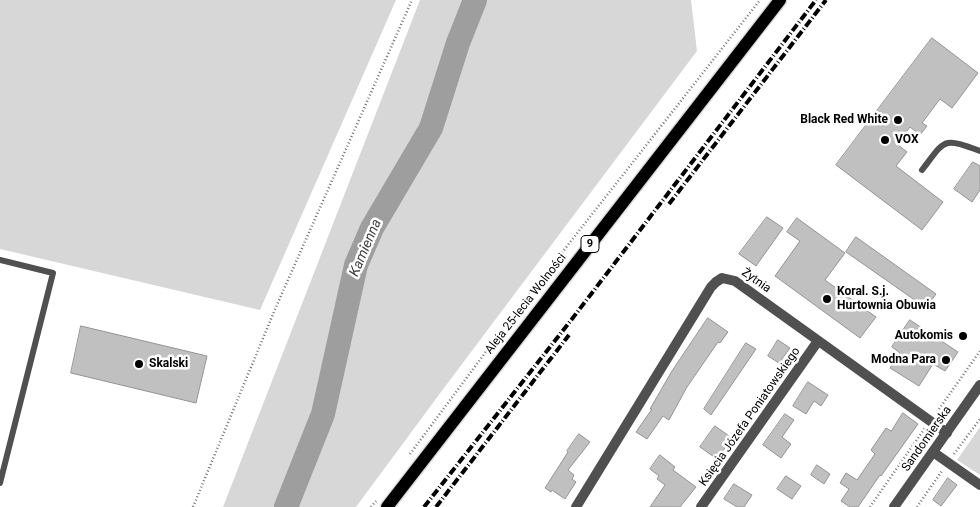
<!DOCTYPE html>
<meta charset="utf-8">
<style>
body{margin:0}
canvas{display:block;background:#fff}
</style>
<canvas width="980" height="507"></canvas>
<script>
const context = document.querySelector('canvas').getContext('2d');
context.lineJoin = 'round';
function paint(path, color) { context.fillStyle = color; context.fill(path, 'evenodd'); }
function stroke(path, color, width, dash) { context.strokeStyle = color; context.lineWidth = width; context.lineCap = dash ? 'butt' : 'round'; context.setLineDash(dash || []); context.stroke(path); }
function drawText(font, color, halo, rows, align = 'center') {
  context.font = font + ' Roboto,sans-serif'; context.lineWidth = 5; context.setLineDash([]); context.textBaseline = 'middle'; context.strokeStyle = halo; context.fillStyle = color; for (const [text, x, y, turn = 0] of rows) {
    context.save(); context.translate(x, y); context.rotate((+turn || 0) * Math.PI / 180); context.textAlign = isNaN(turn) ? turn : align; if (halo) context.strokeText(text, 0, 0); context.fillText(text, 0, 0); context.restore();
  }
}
paint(new Path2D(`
 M0,0h396l-136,310 -260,-61z
 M420,0h271l6,51 -256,341 -85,115h-133z
 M980,427v48l-23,-15z`), '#d7d7d7');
stroke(new Path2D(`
 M286,507l37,-93 33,-149 16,-37 59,-100 27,-85 17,-43`), '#9e9e9e', 24);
const building = new Path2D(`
 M932,38l46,35 -26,35 -12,-9 -18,24 5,3 -7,9 -10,-8 -13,17 10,8 -11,14 47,36 -21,28 -86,-65z
 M973,162l7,4v24l-8,12 -18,-13z
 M767,217l16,11 -27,38 -17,-12z
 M797,218l48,35 -20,27 51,37 -16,21 -85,-62 25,-35 -13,-9z
 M856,237l80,57 -10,14 -80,-56z
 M708,318l20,14 -8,11 -2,-1 -31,45 -18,33 -6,-4 -16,23 -11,-7 16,-23h-2l22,-38z
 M910,320l48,32 -13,19 -12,-7 -14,22 -29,-18 10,-15 -8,-6z
 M81,326l126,30 -11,47 -125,-30z
 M778,340l12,8 -11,15 -11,-7z
 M746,343l10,6 -45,66 -7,-6z
 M808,382l20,13 -7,11 -7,-5 -8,13 -13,-8z
 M903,413l15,11 -37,52 -1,-1 -22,32h-8l-9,-6 8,-12 -9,-6 6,-10 11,7 18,-26 -4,-4 15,-22 5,3z
 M785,414l9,6 -12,17 9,7 -10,14 -18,-13z
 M715,426l17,12 -15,21 -17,-12z
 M579,434l11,8 -22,28 6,5 -2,4 4,3 -11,17 -13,-9 -1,2 -6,-4 23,-36 -1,-1z
 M660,455l15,12 -2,3 23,17 -16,20h-30l15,-22 -8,-6 2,-3 -9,-7z
 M817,465l13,9 -6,10 -13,-9z
 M786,476l15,10 -9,13 -15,-10z
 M948,478l9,7 -16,21 -8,-6z
 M734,484l18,11 -8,12h-7l-13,-8z`);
paint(building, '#c0c0c0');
stroke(building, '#949494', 1);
const primary = new Path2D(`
 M387,507l393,-507`);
stroke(primary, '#dbdbdb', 15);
stroke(new Path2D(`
 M937,412l43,-61
 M410,454l107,-144 243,-310
 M954,454l26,-35
 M193,507l83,-200 136,-307
 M371,507l5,-6
 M870,507l55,-79
 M917,507l25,-36`), '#727272', 2.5, [1, 2.5]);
stroke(new Path2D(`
 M922,170c24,-31 20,-33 58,-19
 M0,260l53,13 -53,210`), '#505050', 6);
stroke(new Path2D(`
 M933,452l47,33
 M576,507l135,-220 5,-5 6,-4 13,3 212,152
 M701,507l117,-166`), '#505050', 10);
stroke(new Path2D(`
 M894,507l86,-122`), '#505050', 10);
stroke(primary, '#000', 12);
stroke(new Path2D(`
 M669,204l157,-204
 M424,507l148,-188 244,-319
 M436,507l133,-172`), '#000', 4, [8, 2.5, 1, 2.5]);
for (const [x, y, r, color] of [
 [898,120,5,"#000"],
 [885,140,5,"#000"],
 [827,299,5,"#000"],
 [963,336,5,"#000"],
 [946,360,5,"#000"],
 [139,364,5,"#000"]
]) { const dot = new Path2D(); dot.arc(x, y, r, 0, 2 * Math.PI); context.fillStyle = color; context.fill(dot); stroke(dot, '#fff', 2); }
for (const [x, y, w] of [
 [590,244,18]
]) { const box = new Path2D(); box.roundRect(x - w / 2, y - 8.5, w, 17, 4); context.fillStyle = '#fff'; context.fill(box); stroke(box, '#000', 1); }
drawText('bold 11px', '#000', null, [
 ["9",590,244]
]);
drawText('bold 12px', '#000', '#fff', [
 ["Black Red White",888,120],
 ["VOX",895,140,"left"],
 ["Koral. S.j.",837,292,"left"],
 ["Hurtownia Obuwia",837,306,"left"],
 ["Autokomis",953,336],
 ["Modna Para",936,360],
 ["Skalski",149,364,"left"]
], 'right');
drawText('12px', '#000', '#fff', [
 ["Żytnia",756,281,35],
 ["Aleja 25-lecia Wolności",526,304,-52],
 ["Księcia Józefa Poniatowskiego",750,417,-55],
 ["Sandomierska",927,439,-55]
]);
drawText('italic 14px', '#3f3f3f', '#fff', [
 ["Kamienna",366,248,-67]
]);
</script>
